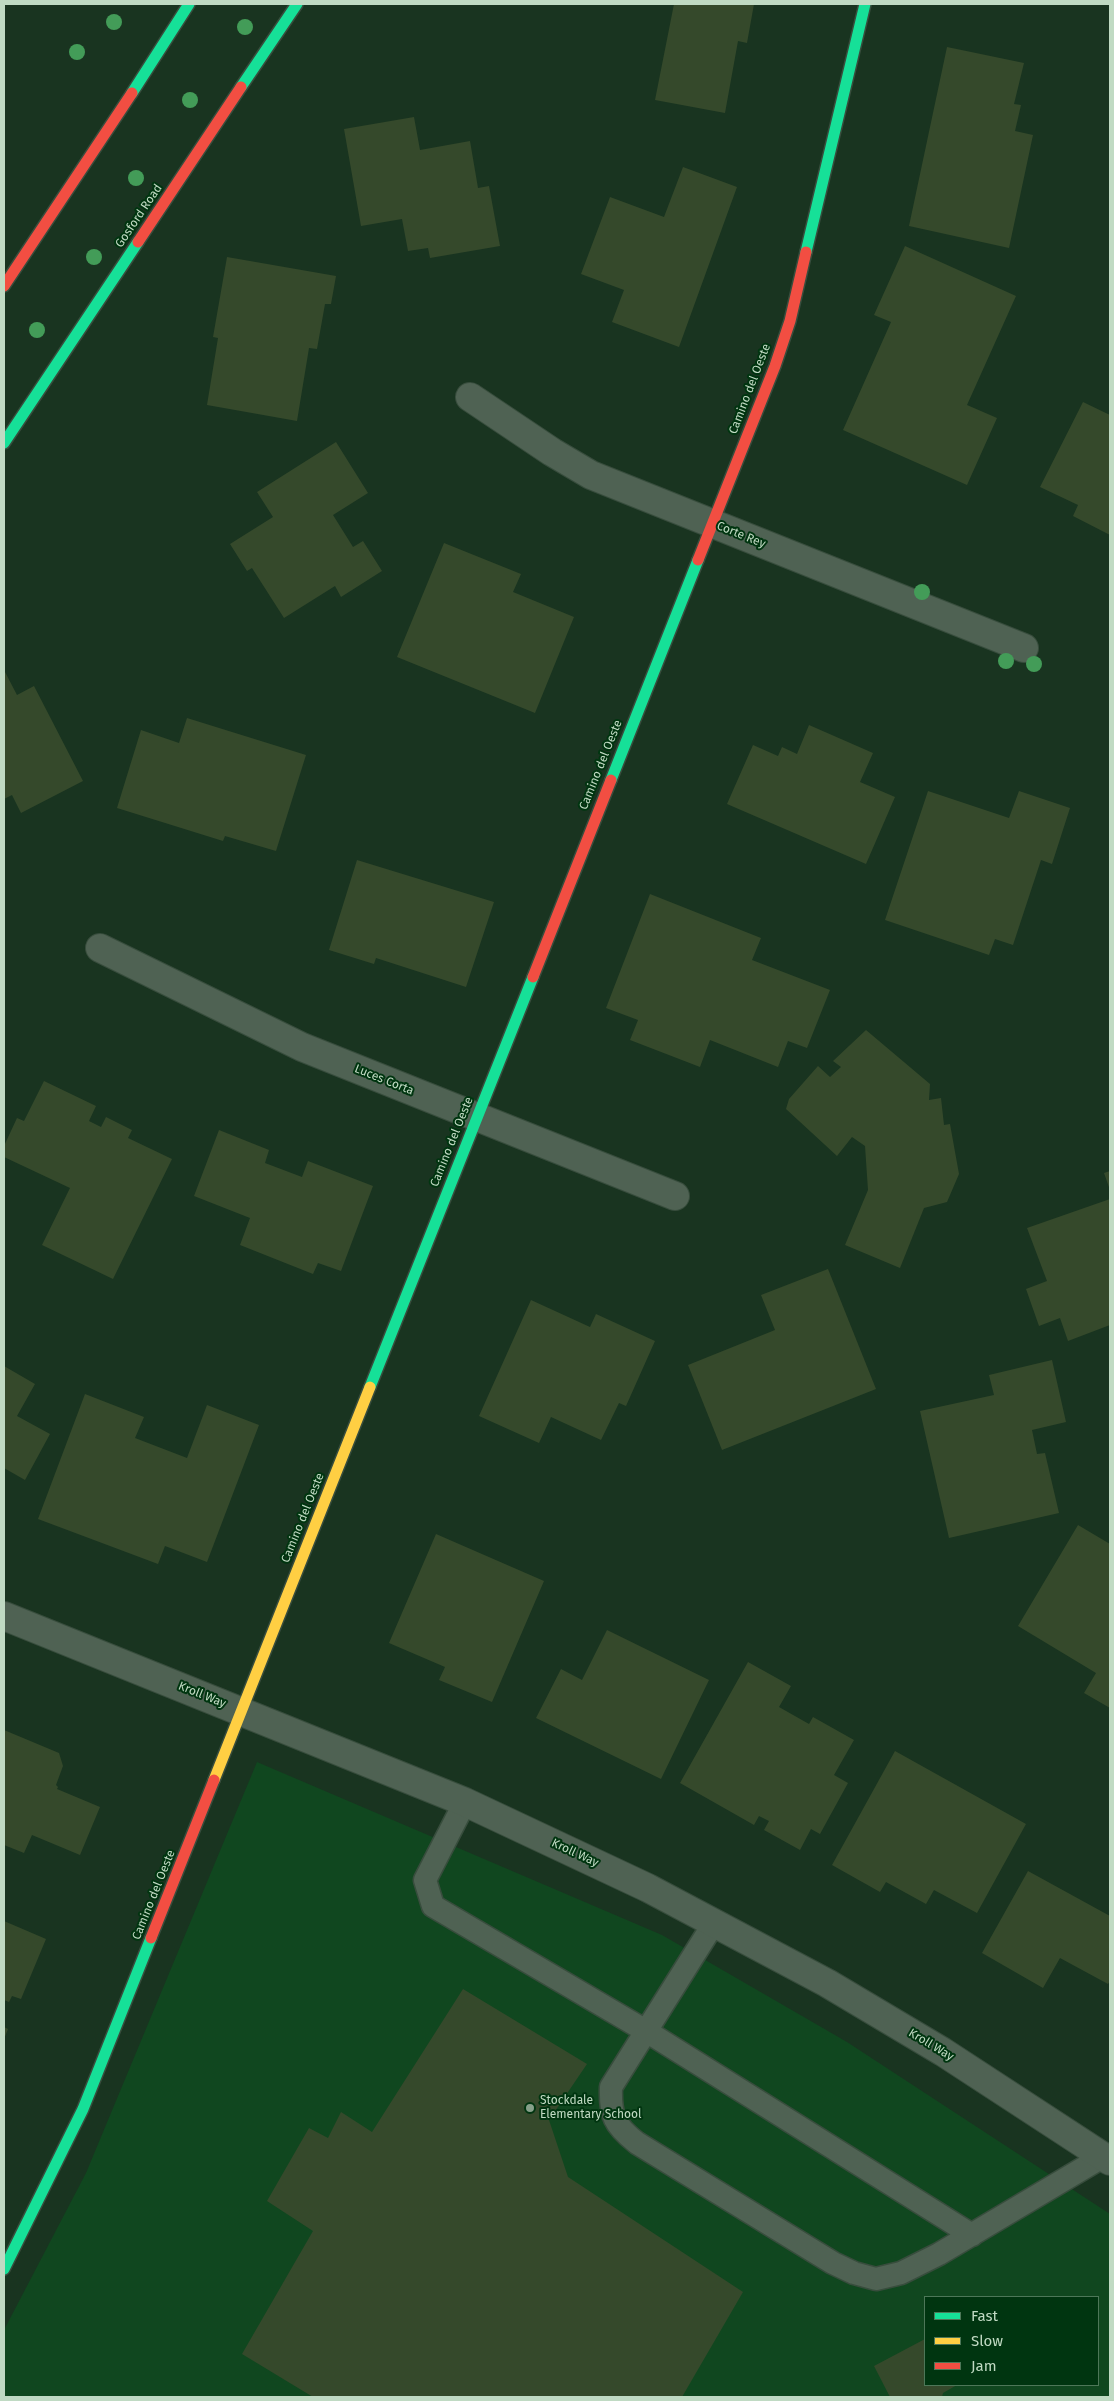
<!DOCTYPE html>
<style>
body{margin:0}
#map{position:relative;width:1114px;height:2401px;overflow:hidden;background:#193420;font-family:"Fira Sans",sans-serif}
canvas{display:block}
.frame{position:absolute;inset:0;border:5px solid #c0dac3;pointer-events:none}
.legend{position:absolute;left:924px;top:2296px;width:175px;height:90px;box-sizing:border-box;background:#003510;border:1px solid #4d7758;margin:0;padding:6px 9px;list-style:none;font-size:15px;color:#c0dac3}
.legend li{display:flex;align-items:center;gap:10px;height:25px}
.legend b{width:25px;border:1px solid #4d7758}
</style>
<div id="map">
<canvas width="1114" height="2401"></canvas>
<div class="frame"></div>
<ul class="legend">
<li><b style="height:6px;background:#16e098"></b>Fast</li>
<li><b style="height:6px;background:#ffcf43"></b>Slow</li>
<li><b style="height:6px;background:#f24e42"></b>Jam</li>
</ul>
</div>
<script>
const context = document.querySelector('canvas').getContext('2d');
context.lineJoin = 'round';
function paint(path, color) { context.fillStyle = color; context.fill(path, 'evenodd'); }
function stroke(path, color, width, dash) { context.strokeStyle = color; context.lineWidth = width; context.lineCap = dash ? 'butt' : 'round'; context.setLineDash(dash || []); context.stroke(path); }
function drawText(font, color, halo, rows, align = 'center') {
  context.font = font + ' "Fira Sans",sans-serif'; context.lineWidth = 4; context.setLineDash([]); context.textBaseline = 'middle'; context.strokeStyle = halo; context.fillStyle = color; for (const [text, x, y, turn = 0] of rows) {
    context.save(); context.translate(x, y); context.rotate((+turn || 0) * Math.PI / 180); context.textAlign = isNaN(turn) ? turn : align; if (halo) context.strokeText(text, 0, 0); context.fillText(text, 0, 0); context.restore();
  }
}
paint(new Path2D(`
 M257,1762l405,173 185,107 263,172v183h-1106v-67l82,-157zM925,2297h173v88h-173z`), '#10471f');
paint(new Path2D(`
 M674,4h80l-7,39 -9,-2 -13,72 -70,-13z
 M947,47l77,16 -10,41 7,1 -6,26 18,4 -24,113 -100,-22z
 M414,117l6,33 50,-9 8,47 11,-2 11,60 -70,12 -2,-10 -20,3 -6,-32 -41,7 -17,-97z
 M683,167l54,20 -58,160 -67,-25 12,-32 -43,-16 29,-77 54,20z
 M905,246l111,50 -49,109 30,13 -30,67 -124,-55 48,-108 -17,-7z
 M227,257l109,19 -5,28h-6l-8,45 -8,-1 -12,73 -90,-16 11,-67 -5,-1z
 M1083,402l27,13v120l-37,-19 5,-11 -38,-18z
 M336,442l32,51 -35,22 20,32 10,-6 19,30 -41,26 -6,-11 -51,32 -32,-50 -5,3 -17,-27 43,-27 -16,-25z
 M444,543l77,31 -8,18 61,25 -39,96 -138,-56z
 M4,670l13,25 17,-9 49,95 -62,32 -9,-18 -8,4z
 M187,718l119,37 -30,96 -51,-15 -2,5 -106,-33 24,-78 38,13z
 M809,725l64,28 -13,29 35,15 -29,67 -139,-60 26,-59 25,11 4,-9 15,7z
 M928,791l81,27 10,-27 51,17 -18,56 -11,-4 -28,85 -18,-6 -6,16 -104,-35z
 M357,860l137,42 -28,85 -90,-29 -2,6 -45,-14z
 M650,894l111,44 -9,22 78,30 -23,58 -19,-7 -10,26 -68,-27 -10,27 -70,-27 8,-20 -32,-12z
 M866,1030l64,54 -1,16 12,-2 3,27 6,-1 9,50 -12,28 -23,6 -24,60 -55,-23 23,-55 -3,-44 -13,-9 -15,19 -51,-47 3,-10 29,-33 12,11 11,-10 -8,-6z
 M44,1081l52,25 -7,15 12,6 5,-10 26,13 -4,8 44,21 -59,120 -71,-34 28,-57 -66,-31v-11l13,-28 7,3z
 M219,1130l50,20 -4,13 37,14 6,-16 65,25 -32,85 -23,-8 -5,11 -73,-29 10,-27 -56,-22z
 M1110,1171v19l-6,-17z
 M1110,1199v126l-42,16 -8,-23 -21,8 -13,-37 21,-8 -20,-53z
 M828,1269l48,120 -154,61 -34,-85 87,-35 -14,-35z
 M531,1300l59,27 6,-13 59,27 -29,65 -7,-3 -18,37 -50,-23 -12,26 -60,-27z
 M1052,1360l14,62 -34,8 5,24 8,-1 14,60 -110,25 -29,-127 74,-16 -5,-20z
 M4,1366l31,18 -18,32 33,18 -25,46 -21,-12z
 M85,1394l59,23 -9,21 52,20 20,-53 52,20 -52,137 -42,-16 -7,18 -120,-45z
 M1078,1525l32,19v164l-26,-15 12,-20 -78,-47z
 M436,1534l108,47 -52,121 -53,-22 6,-13 -56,-24z
 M607,1630l102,50 -48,99 -125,-61 25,-49 21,11z
 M748,1662l43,24 -12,21 30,17 4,-7 41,23 -20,35 14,8 -28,51 -9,-5 -11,21 -36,-20 5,-9 -10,-5 -5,9 -74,-42z
 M4,1730l55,23 4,13 -7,19 2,2 -1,2 43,18 -20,48 -48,-20 -8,18 -20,-8z
 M895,1751l131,73 -49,89 -43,-23 -8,14 -40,-22 -6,10 -48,-27z
 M1028,1871l82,45v65l-2,3 -48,-26 -17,30 -61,-35z
 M4,1921l42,18 -25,60 -9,-3 -3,6 -5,-2z
 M463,1989l124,75 -38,56 19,57 175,115 -61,105h-369l-71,-43 71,-123 -46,-30 42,-73 19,10 13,-26 31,20z
 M4,2027l4,2 -4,10z
 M925,2339v46h32l-14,8 -1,4h-52l-16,-31z`), '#35492b');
const lane = new Path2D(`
 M465,1802l-40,78 8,26 213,125 326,204
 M714,1923l-103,164c-1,29 3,38 26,56l196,120 21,10 22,6 25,-6 38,-19 165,-98`);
const street = new Path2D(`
 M470,397l82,55 39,23 433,173
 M100,948l202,99 373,149
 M4,1616l461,186 183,86 179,95 116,69 167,109`);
const fast = new Path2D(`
 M241,87l56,-83
 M132,93l57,-89
 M806,252l59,-248
 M4,443l134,-201
 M611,780l87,-220
 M370,1387l163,-410
 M4,2269l79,-160 68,-171`);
const slow = new Path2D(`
 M214,1780l156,-393`);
const jam = new Path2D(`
 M138,242l103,-155
 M4,286l128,-193
 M698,560l77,-194 15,-45 16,-69
 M533,977l78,-197
 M151,1938l63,-158`);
stroke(lane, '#384d3d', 25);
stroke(street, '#384d3d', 30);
stroke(fast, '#384d3d', 14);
stroke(slow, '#384d3d', 14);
stroke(jam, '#384d3d', 14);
stroke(lane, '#4f6253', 22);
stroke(street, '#4f6253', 28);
stroke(fast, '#16e098', 11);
stroke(slow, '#ffcf43', 11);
stroke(jam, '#f24e42', 11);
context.fillStyle = '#439c58';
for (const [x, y] of [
 [114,22],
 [245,27],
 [77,52],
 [190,100],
 [136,178],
 [94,257],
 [37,330],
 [922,592],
 [1006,661],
 [1034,664]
]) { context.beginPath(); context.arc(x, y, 8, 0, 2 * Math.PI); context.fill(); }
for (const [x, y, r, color] of [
 [530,2108,5,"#86a08a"]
]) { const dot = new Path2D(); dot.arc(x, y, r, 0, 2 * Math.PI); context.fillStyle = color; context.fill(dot); stroke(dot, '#003510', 2); }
drawText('12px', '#c0dac3', '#003510', [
 ["Gosford Road",139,216,-56],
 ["Camino del Oeste",750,389,-69],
 ["Corte Rey",741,535,22],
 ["Camino del Oeste",601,765,-68],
 ["Luces Corta",384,1080,22],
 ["Camino del Oeste",452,1142,-68],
 ["Camino del Oeste",303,1518,-68],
 ["Kroll Way",202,1695,22],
 ["Kroll Way",575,1853,25],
 ["Camino del Oeste",154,1895,-68],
 ["Kroll Way",931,2045,31]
]);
drawText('12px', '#c0dac3', '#003510', [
 ["Stockdale",540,2101],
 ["Elementary School",540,2115]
], 'left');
</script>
